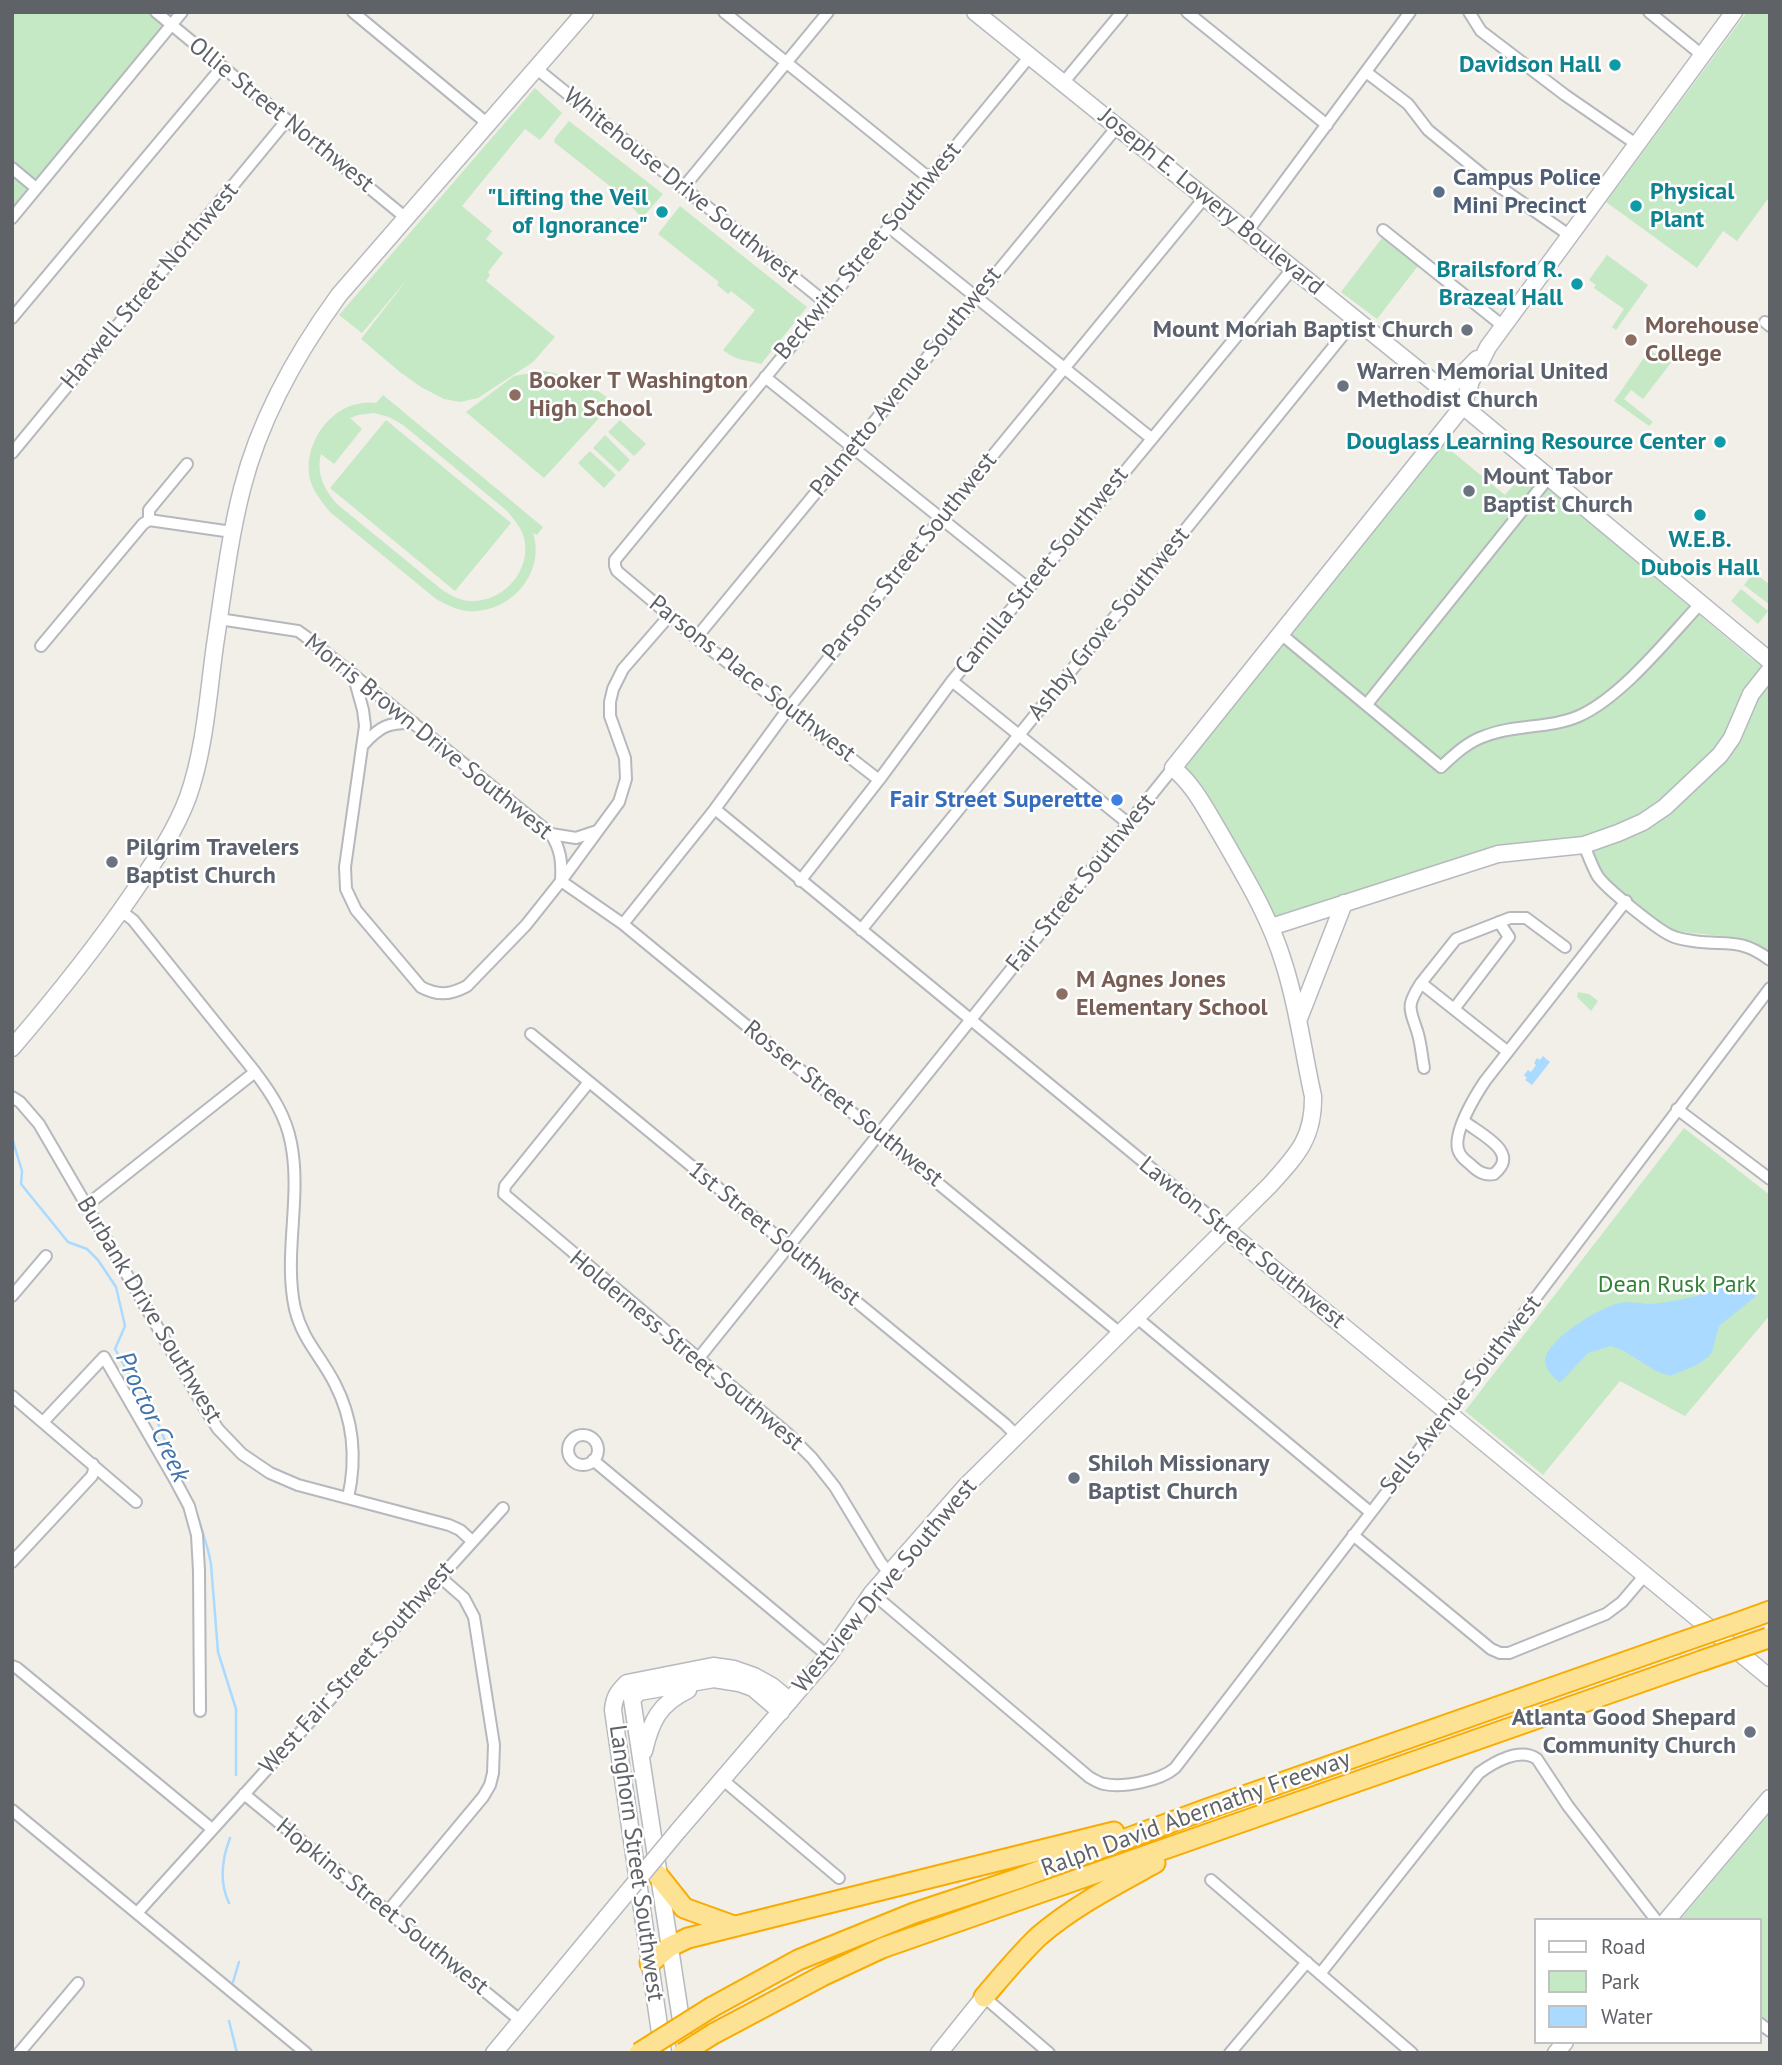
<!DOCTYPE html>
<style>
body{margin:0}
#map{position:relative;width:1782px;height:2065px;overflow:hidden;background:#f1efe8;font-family:"PT Sans",sans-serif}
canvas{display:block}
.frame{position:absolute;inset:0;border:14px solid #5f6368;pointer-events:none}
.legend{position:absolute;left:1534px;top:1918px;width:228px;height:126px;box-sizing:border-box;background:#fff;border:2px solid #bfc1c3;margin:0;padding:9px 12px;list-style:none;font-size:21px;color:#5f6368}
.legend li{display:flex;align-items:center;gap:14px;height:35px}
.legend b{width:35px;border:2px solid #bfc1c3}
</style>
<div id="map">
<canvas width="1782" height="2065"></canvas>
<div class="frame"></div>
<ul class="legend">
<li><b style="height:9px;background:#fff"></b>Road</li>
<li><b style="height:19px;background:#c5e8c5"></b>Park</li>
<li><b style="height:19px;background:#aadaff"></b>Water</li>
</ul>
</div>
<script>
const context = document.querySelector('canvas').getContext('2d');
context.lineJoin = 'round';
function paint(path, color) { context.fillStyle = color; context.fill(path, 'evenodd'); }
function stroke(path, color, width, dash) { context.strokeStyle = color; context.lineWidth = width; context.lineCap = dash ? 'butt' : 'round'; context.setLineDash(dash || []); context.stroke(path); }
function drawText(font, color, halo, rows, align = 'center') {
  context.font = font + ' "PT Sans",sans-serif'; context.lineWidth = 5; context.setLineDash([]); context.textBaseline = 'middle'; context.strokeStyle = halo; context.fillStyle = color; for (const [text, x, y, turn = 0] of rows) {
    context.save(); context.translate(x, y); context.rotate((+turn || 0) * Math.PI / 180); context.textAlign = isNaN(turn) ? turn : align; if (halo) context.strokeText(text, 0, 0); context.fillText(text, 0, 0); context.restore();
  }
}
paint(new Path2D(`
 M12,12h146l12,10 -158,188z
 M1747,12h23v184l-33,45 -14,-10 -26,37 -91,-66z
 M535,88l27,25 -22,27 -15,-11 -63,77 30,25 -6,8 17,14 -15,19 2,3 -4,6 69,56 -22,25 -55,36 -18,4 -16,-3 -23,-12 -21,-15 -39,-33 48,-62 -47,56 -23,-18z
 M569,121l94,73 -21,24 -22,-24 -66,-52 1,-4z
 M680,206l127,101 -46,57c-16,-5 -23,-2 -38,-14l32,-40 -24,-19 -3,3 -11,-9 2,-3 -61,-48z
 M1382,238l36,28 -41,53 -36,-27z
 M1607,255l41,30 -32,45 -4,-3 12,-18 -30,-21 2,-3 -7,-5z
 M1668,348l9,7 -34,44 -12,-9 -7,9 29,23 -4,4 -35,-25 36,-52 4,4 4,1 3,-3 3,2z
 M544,371l37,8 33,23 -70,76 -78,-66 48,-36z
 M383,395l160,132 -6,8 -4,-2c12,37 -18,75 -56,78 -15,2 -28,-5 -41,-12l-106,-87c-9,-11 -19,-23 -21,-38 -4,-37 28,-76 67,-71zM374,413l15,4 14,8 103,85c7,8 15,17 18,28 8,32 -20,64 -53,63 -11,0 -21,-6 -30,-12l-104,-85c-13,-15 -21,-30 -16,-50l13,10 28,-35 -12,-11 8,-3z
 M386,420l125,103 -56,68 -125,-103z
 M620,420l26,24 -12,12 -26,-24z
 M605,435l25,25 -11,12 -26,-24z
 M1444,445l61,50 22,-25 226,190 17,6v286l-30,-14 -66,-7 -51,-36 -50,-46 -97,16 -199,65 -92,-163z
 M590,451l26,24 -12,13 -26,-25z
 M1754,572l16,13v20l-26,-20z
 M1741,589l27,22 -10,13 -27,-23z
 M1578,992l11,2 9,7 -7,10 -14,-14z
 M1684,1128l86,67v120l-85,101 -65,-35 -77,94 -78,-64z
 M1770,1813v210l-11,-9v-94h-79z`), '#c5e8c5');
paint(new Path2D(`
 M1543,1056l7,6 -18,23 -7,-5 2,-2 -3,-3 4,-5 3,2 5,-7 -2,-2 3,-5 3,2z
 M1749,1282l6,5v10l-36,29 -7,26 -4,5 -11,8 -27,11 -14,-5 -32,-20 -13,-5 -23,7 -28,30c-6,-5 -15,-14 -15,-22 2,-22 55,-54 75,-58 10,-2 22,1 32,1 20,-2 40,-7 59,-12l5,-7 18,2z`), '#aadaff');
stroke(new Path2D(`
 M12,1138l10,33 -1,13 47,58 19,7 11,11 18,27 9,39 -10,23 15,27 18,22 31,78
 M198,1517l10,33 3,14 7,88 18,57v66
 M229,1903c-10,-21 -7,-44 1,-65
 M233,1982l6,-20
 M229,2021l8,32`), '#aadaff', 2.5);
const street = new Path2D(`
 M156,12l250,206
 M353,12l135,112
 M724,12l205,166
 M1187,12l140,113
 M1469,12l12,19 84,64 71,49
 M1649,12l53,43
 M537,69l289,234
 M1366,72l42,32 20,26 56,46 85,59
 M1063,83l59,-71
 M12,168l24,20
 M683,188l145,-176
 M12,218l170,-206
 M889,227l262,211
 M1383,230l120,96
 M1247,232l163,-220
 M12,318l210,-251
 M1765,322l5,4
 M765,377l264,212
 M12,453l275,-333
 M149,520v-10l38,-46
 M219,619l79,12 7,5 246,198c10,16 11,28 10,47l62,43 497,409
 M1281,634l160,133c13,-12 26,-25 44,-31 30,-12 64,-7 94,-20 44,-20 89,-78 122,-113
 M696,638l421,-511
 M41,646l102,-122 6,-4 83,12
 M353,674l10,36 2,16 -20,141 1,22 10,21 65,77c17,9 29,8 46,-1l59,-61 35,-44 58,-79 7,-23 -1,-21 -15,-42v-14l3,-13 10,-20 47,-54
 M952,681l177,143
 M1367,704l182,-227
 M363,745c17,-19 26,-23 51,-22
 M879,780l-183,-142 -79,-67 -2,-5v-6l415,-504
 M715,809l510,420
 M551,834l25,4 21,-7
 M1584,845c4,10 8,21 13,30 7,12 62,56 75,61 6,3 15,4 21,5 33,5 47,-4 77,19
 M800,881l79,-101 73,-99 341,-413
 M121,911l12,9 122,152c16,21 31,44 36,71 11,55 -8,111 4,166 8,32 26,47 40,75 19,37 22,74 13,114
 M623,924l92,-115 73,-100 132,-165 285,-347
 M861,930l495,-611
 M1421,983c-16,25 -11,25 -3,51 3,11 4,23 6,34
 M1454,1009l55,-72 -10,-15
 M531,1034l474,390 11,11
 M1508,1052l-87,-69 35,-44 54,-21h16l39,29
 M589,1082l-84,104 -1,8 283,239 25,25 23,29 46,76 9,11
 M12,1097l8,5 19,22 168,288 11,17 24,25 28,19 28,12 151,40 11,5 12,11
 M1677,1109l93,70
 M1464,1121c17,14 57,31 30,53 -10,2 -17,-3 -24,-10 -4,-3 -9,-7 -11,-12 -8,-17 16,-56 26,-71l141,-180
 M87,1205l168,-133
 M12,1296l34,-40
 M1136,1317l234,195
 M698,1359l475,-591
 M12,1396l124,106
 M43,1422l61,-65 70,121 15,28 8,29 2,36 1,140
 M568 1450a15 15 0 1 1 30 0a15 15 0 1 1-30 0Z
 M593,1460l235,196
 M1353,1535l138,114 9,4h9l97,-39 16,-12 23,-27
 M12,1562l80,-86 2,-6 -1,-6
 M872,1593l217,184c5,3 10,6 15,7 19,4 56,-3 71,-16l353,-460 242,-320
 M12,1666l5,2 195,161
 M723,1780l116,98
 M244,1794l277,227
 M12,1810l294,243
 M1211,1880l201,173
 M388,1911l95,-114 7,-12 3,-12 1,-28 -20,-128 -10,-19 -24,-21
 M137,1913l366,-405
 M1320,1974l159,-201c15,-11 41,-26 58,-14l31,47 88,114
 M984,1997l65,56
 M1759,2023l11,8
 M19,2053l59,-70
 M1230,2053l77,-91`);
const secondary = new Path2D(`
 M975,12l488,394 307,255
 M1445,392l32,-33
 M1271,927l227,-73 86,-9 34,-12 25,-11 22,-15 55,-52 12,-17 19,-44 19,-24
 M1298,1021l46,-118
 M12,1048c43,-50 84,-101 121,-155 21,-31 42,-61 55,-96 17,-48 20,-102 27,-152 8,-52 14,-105 27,-156 18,-71 54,-135 97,-194l246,-283
 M1225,1229l545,449
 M632,1699l54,354
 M632,1699l7,-7 75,-13 25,4 14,5 28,24
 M644,1751c7,-30 15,-47 44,-61
 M678,1831l150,-175 44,-63 93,-106 305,-302c27,-30 44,-47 43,-89 -10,-44 -15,-89 -29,-132 -14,-47 -40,-89 -64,-131 -14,-23 -26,-48 -47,-65l290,-362 8,-25 17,-34 246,-335
 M1667,1920l103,-122
 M494,2053l92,-111
 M663,2053l-50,-343c1,-13 5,-18 14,-27l86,-17 21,3 20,7 18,10 18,15
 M939,2053l45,-56
 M1556,2053l9,-11`);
const highway = new Path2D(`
 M1748,1619l22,-8
 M657,1874l27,34 50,18
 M650,1963l19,-16 19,-9 426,-106
 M984,1997c18,-21 35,-42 55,-61 35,-30 76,-51 116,-73
 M712,2007l86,-47 116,-47 103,-34 190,-70 469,-165
 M713,2034l109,-58 60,-28 819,-287`);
stroke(street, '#b5b8bc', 14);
stroke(secondary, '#b6babf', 19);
stroke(highway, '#f9ab00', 23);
stroke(street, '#fff', 10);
stroke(secondary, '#fff', 16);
stroke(highway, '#fde293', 19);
const secondaryBridge = new Path2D(`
 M586,1942l92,-111`);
const highwayBridge = new Path2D(`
 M1676,1644l72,-25
 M1701,1661l67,-23
 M639,2053l73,-46
 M683,2053l30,-19`);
stroke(secondaryBridge, '#b6babf', 19, []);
stroke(highwayBridge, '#f9ab00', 23, []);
stroke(secondaryBridge, '#fff', 16);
stroke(highwayBridge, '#fde293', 19);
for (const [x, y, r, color] of [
 [1615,65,7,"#0f9aa8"],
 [1439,192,7,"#5c6f8a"],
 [1636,206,7,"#0f9aa8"],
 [662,212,7,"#0f9aa8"],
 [1577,284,7,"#0f9aa8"],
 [1467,330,7,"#6b7280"],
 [1631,340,7,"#8d6e63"],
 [1343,386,7,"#6b7280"],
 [515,395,7,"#8d6e63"],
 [1720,442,7,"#0f9aa8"],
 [1469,491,7,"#6b7280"],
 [1700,515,7,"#0f9aa8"],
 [1117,800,7,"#3f7fe0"],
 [112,862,7,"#6b7280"],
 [1062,994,7,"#8d6e63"],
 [1074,1478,7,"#6b7280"],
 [1750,1732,7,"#6b7280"]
]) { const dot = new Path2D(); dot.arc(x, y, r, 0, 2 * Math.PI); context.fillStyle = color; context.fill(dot); stroke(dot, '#fff', 2.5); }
drawText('bold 24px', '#0d838f', '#fff', [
 ["Davidson Hall",1601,65],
 ["Physical",1650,192,"left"],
 ["Plant",1650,220,"left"],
 ["\"Lifting the Veil",648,198],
 ["of Ignorance\"",648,226],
 ["Brailsford R.",1563,270],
 ["Brazeal Hall",1563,298],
 ["Douglass Learning Resource Center",1706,442],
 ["W.E.B.",1700,540,"center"],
 ["Dubois Hall",1700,568,"center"]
], 'right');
drawText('24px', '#5f6368', '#fff', [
 ["Ollie Street Northwest",281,115,39],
 ["Whitehouse Drive Southwest",681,186,39],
 ["Joseph E. Lowery Boulevard",1211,202,39],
 ["Beckwith Street Southwest",868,251,-50],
 ["Harwell Street Northwest",150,286,-50],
 ["Palmetto Avenue Southwest",906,382,-51],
 ["Parsons Street Southwest",910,557,-51],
 ["Camilla Street Southwest",1042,571,-51],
 ["Ashby Grove Southwest",1109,624,-51],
 ["Parsons Place Southwest",752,679,38],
 ["Morris Brown Drive Southwest",428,737,39],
 ["Fair Street Southwest",1081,883,-51],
 ["Rosser Street Southwest",843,1104,39],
 ["1st Street Southwest",774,1234,39],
 ["Lawton Street Southwest",1242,1243,39],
 ["Burbank Drive Southwest",149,1310,59],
 ["Holderness Street Southwest",686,1351,40],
 ["Sells Avenue Southwest",1461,1395,-52],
 ["Westview Drive Southwest",885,1586,-50],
 ["West Fair Street Southwest",357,1668,-48],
 ["Ralph David Abernathy Freeway",1196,1814,-20],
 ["Langhorn Street Southwest",636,1863,82],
 ["Hopkins Street Southwest",382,1907,39]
]);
drawText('bold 24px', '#4e5e75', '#fff', [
 ["Campus Police",1453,178],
 ["Mini Precinct",1453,206]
], 'left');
drawText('bold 24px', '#785e54', '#fff', [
 ["Morehouse",1645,326],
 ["College",1645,354],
 ["Booker T Washington",529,381],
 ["High School",529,409],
 ["M Agnes Jones",1076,980],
 ["Elementary School",1076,1008]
], 'left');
drawText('bold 24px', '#5b616d', '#fff', [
 ["Mount Moriah Baptist Church",1453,330,"right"],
 ["Warren Memorial United",1357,372],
 ["Methodist Church",1357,400],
 ["Mount Tabor",1483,477],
 ["Baptist Church",1483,505],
 ["Pilgrim Travelers",126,848],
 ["Baptist Church",126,876],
 ["Shiloh Missionary",1088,1464],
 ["Baptist Church",1088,1492],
 ["Atlanta Good Shepard",1736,1718,"right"],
 ["Community Church",1736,1746,"right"]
], 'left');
drawText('bold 24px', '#366cbe', '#fff', [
 ["Fair Street Superette",1103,800]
], 'right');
drawText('24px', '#348238', '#fff', [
 ["Dean Rusk Park",1677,1285]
]);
drawText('italic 26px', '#4174aa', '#fff', [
 ["Proctor Creek",152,1417,65]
]);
</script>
